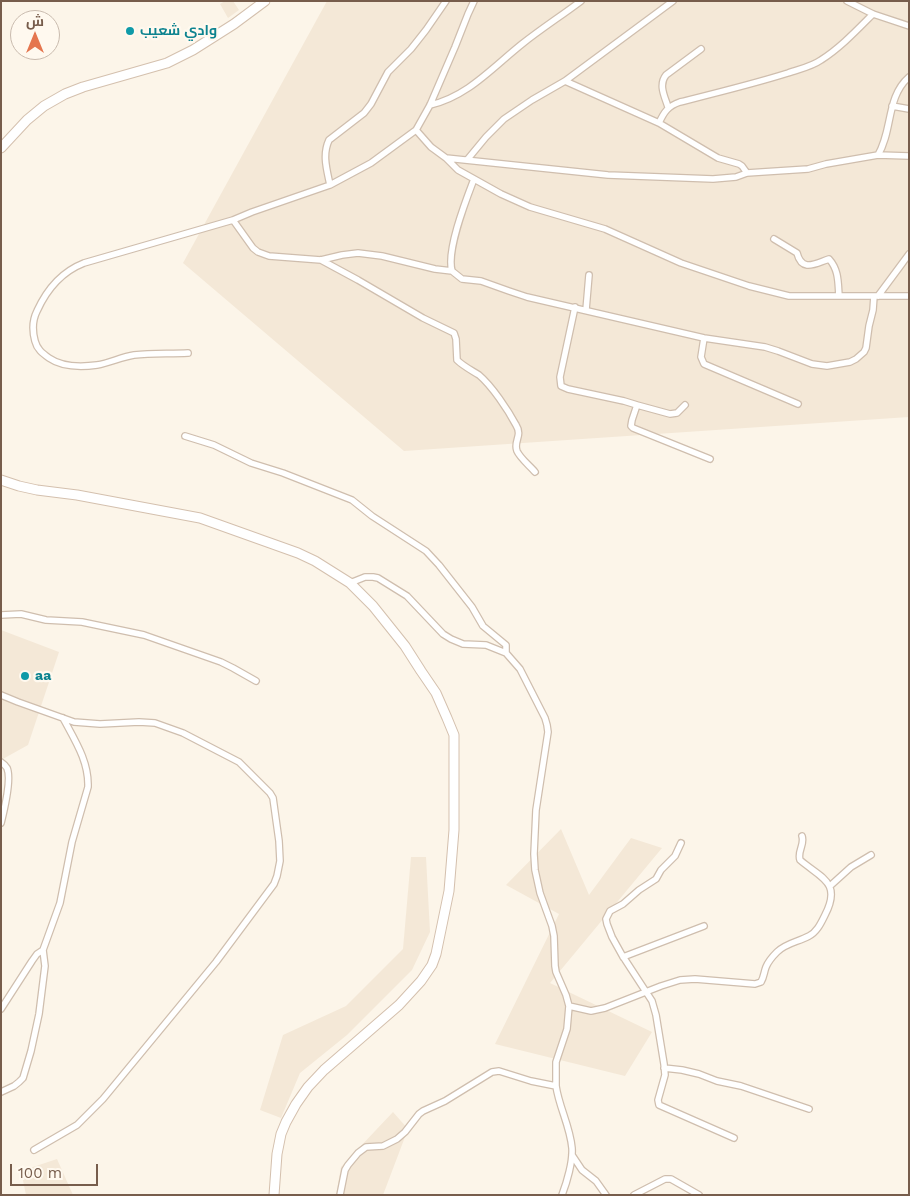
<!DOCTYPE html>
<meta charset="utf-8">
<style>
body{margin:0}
#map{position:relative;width:910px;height:1196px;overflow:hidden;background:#fcf5e9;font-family:"Work Sans",Cairo,sans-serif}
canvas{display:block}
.frame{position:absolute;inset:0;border:2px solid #775d4c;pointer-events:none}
.north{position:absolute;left:10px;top:10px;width:50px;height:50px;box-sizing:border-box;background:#fff9ef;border:1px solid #c9bbae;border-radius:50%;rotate:0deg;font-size:14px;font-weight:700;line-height:20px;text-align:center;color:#775d4c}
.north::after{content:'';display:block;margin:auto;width:18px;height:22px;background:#e5764f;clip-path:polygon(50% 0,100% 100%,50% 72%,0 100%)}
.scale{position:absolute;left:10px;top:1164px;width:88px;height:22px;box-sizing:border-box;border:2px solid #775d4c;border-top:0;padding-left:6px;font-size:15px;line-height:18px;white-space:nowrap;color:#775d4c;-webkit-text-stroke:4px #fff9ef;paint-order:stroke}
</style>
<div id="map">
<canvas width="910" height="1196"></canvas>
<div class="frame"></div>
<div class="north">ش</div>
<div class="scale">100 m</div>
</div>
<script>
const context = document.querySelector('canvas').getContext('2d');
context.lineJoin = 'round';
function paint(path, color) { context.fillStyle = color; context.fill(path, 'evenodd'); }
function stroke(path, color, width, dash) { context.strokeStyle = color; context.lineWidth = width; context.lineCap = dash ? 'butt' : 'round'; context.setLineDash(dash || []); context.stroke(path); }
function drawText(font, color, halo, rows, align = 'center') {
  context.font = font + ' "Work Sans",Cairo,sans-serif'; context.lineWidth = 4.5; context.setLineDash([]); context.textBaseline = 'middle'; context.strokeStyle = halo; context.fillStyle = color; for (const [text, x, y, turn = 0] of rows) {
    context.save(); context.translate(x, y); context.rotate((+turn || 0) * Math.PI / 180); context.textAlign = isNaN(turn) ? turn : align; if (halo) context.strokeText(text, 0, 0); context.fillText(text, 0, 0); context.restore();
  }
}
paint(new Path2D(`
 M225,1h8l6,9 -11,8 -8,-14z
 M327,1h582v416l-505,34 -221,-188z
 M1,630l58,22 -31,93 -27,15z
 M561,829l28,66 42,-57 31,10 -112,135 102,49 -27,44 -130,-32 64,-130 -53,-29z
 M411,857h15l4,75 -18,38 -65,65 -47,38 -19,45 -21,-8 23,-75 63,-29 57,-57z
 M393,1112l15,17 -25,66h-47l5,-28z
 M57,1159l16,36h-47l-5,-24z`), '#f4e8d7');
const minor = new Path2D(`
 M446,1l-20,29 -15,19 -23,23 -17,32 -7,9 -35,27c-7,15 -2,30 1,45l41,-22 45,-33 15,17 15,11 12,12 43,24 29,13 75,22 76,34 68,23 40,10h120
 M847,1l26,13 36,12
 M565,81l94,42
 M430,105c37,-8 63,-38 92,-61 19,-15 39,-28 59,-43
 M892,106l17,3
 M668,107c-3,-10 -10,-22 -2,-32l35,-26
 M416,130l14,-25 25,-58 13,-33 6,-13
 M878,155c15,-25 8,-58 31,-78
 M446,158l162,17 105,4 23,-2 11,-4 15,-1 46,-3 18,-5 52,-9 31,1
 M467,160l19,-23 18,-18 28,-19 33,-19 108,-80
 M747,173l-5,-7 -3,-2 -21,-6 -59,-35c5,-11 9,-17 21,-21 36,-9 73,-18 108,-29 11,-4 23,-6 33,-13 19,-12 35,-29 52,-46
 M330,185l-78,27 -19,8 20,28 5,4 11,4 52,4 21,-5 16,-2 24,3 53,13 17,2c-6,-20 14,-71 22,-92
 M774,239l23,14c5,20 19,10 32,6 10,11 9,24 10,37
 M321,260l37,20 65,38 31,15 2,6 1,21c6,6 14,10 22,15 13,11 29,35 37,50 7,11 -3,16 1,26 3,7 13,15 18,21
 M452,271l10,8 19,2 28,10 18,6 177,41 61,9 13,4 34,13 15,2 23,-4 6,-3 8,-7 2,-4 3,-22 4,-16 1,-14
 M878,296l23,-31 8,-11
 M575,307l-15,70 1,9 7,3 56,12 13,4 -5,15 -1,6 2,2 77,31
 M586,310l3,-35
 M704,338l-3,19 3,7 94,40
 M188,353c-18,1 -36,0 -54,2 -13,2 -24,8 -37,10 -15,2 -35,2 -48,-7 -7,-5 -12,-9 -14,-17 -3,-11 -3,-20 2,-30 10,-22 24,-39 47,-48l149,-43
 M637,405l33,9 7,-1 8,-8
 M185,436l29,9 37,18 32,10 69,27 20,16 54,35 13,14 33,42 11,19 23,19v8
 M1,615l20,-1 25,6 36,2 62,13 77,27 12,6 23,13
 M1,695l17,7 56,20 26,2 39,-2 16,1 28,10 56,29 31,31 3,5 6,43 1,20 -3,15 -3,8 -58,78 -113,137 -26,26 -43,25
 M1,762c3,2 4,3 6,6 5,11 -3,43 -6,55
 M681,843l-6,13 -14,14 -5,9 -17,11 -16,14 -13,7 -4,8 1,5 5,13 10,18 30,46 4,14 8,49 1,11 -7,25 1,5 75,33
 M830,886l21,-19 20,-12
 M623,957l81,-31
 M569,1006l22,5 14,-3 56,-22 19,-6 15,-1 60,5 6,-2c3,-5 3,-10 5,-15 2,-5 7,-11 11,-15 9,-9 21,-10 32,-16 8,-4 12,-13 16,-21 17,-33 -4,-37 -25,-55 -3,-9 5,-15 2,-24
 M1,1009l31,-48 5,-7 6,-4
 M664,1068l18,2 17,4 18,7 24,5 68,23
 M556,1086c3,21 14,40 16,62 1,13 -5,34 -10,47
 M1,1092l13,-6 5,-4 4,-4 8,-27 8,-37 6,-48 -2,-16 17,-47 12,-61 16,-55c1,-26 -14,-48 -25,-69
 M572,1155l10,15 14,11 10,14
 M340,1195l5,-25 3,-5 10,-12 8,-6 17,-1 14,-7 8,-7 14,-18 4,-3 22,-10 47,-29 7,-1 32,10 25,5v-24l11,-33 2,-23 -3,-11 -10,-23 -1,-6 -1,-30 -2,-10 -12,-33 -5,-23 -1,-16 2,-44 12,-78 -1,-7 -2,-7 -25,-49 -14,-16 -20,-8 -23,-1 -12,-5 -8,-5 -36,-38 -29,-18 -5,-1h-8l-15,6
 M634,1195l31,-16h6l28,16`);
const secondary = new Path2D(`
 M1,148l26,-28 17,-14 21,-12 18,-7 84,-24 26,-13 41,-26 31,-23
 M1,480l18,6 18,4 40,5 123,23 98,35 17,8 35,22 23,23 32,40 16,25 15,22 11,25 7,17v95l-5,61 -13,63 -4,11 -11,16 -22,24 -75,65 -16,17 -12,17 -10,18 -5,12 -4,20 -3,41`);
stroke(minor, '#cfbeae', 8);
stroke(secondary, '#d4c0ae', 11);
stroke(minor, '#fff', 5.5);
stroke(secondary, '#fff', 9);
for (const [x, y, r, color] of [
 [130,31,5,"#0f9aa8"],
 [25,676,5,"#0f9aa8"]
]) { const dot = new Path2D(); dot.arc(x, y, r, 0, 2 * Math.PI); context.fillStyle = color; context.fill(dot); stroke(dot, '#fff9ef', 2); }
drawText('bold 14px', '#0d838f', '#fff9ef', [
 ["وادي شعيب",140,31],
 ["aa",35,676]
], 'left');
</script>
